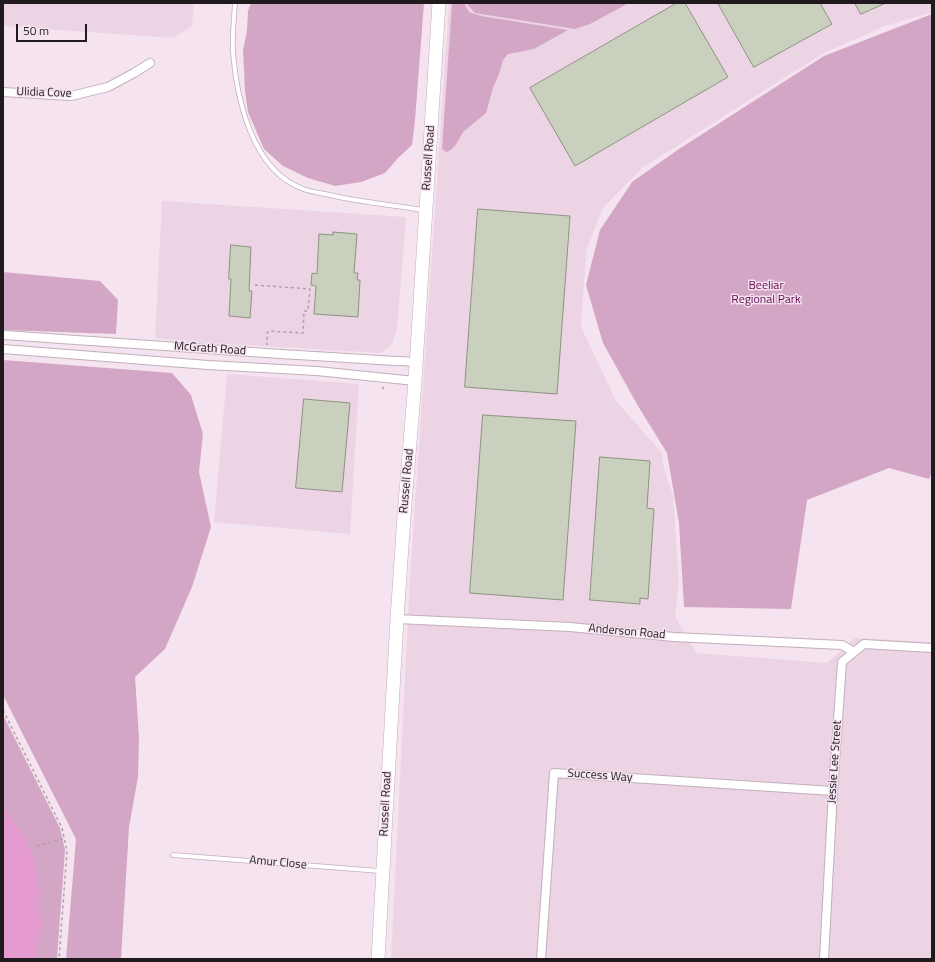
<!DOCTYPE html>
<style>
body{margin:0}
#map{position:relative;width:935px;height:962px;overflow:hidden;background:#f5e3ef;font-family:"Titillium Web",sans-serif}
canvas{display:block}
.frame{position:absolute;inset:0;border:4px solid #201a1e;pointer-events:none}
.scale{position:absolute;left:16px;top:24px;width:71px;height:18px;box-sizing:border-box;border:2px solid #201a1e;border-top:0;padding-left:5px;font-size:12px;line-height:14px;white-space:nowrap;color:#201a1e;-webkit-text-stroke:3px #f5e3ef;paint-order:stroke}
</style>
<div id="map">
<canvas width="935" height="962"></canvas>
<div class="frame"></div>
<div class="scale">50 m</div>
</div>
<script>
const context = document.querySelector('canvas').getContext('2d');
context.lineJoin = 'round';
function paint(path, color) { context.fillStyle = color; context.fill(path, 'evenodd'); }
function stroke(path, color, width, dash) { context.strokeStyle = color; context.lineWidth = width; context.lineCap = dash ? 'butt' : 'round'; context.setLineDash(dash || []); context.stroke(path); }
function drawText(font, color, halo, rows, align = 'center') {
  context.font = font + ' "Titillium Web",sans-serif'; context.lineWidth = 3; context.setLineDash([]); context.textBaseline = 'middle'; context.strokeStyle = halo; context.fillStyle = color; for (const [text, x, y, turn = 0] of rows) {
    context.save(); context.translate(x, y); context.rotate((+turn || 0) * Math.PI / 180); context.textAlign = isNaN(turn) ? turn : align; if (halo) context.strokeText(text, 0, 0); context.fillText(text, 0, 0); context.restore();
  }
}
paint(new Path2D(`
 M3,3h191l-2,23 -19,12 -170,-12z
 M449,3h483v9l-47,14 -63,28 -180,114 -39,40 -17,43 -5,76 35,74 46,52 2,16 9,26 6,87 -4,34 21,37 131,10 28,-25 77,4v317h-541l19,-380z
 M162,201l244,16 -9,111 -5,16 -11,9 -171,-10 -55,-5z
 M227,374l132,10 -9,150 -136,-12z`), '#ecd4e4');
paint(new Path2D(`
 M251,3h173l-9,117 -3,25 -14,13 -13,15 -24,9 -26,4 -27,-8 -25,-12 -19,-17 -16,-37 -3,-21 -2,-41 4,-19 1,-20z
 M452,3h12l5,9 12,4 87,14 -34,19 -26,5 -5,6 -4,14 -6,14 -7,25 -23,19 -6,11 -5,6 -5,3 -5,-3z
 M466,3h163l-39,21 -15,5 -100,-16z
 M932,14v458l-3,7 -40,-11 -82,32 -16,109 -107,-2 -5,-84 -12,-70 -29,-47 -35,-63 -17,-58 14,-55 32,-48 47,-33 145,-93z
 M3,272l97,9 18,19 -2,34 -113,-4z
 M3,360l169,13 19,22 12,39 -4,38 12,55 -19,60 -27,62 -30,28 4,60 -1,40 -9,50 -8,132h-55l10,-120 -73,-144z
 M3,715l57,113 5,22 -8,109h-54z`), '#d3a6c5');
paint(new Path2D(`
 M3,807l22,32 10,21 4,30 -1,16 4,20 -5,19 -1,14h-33z`), '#e59bd0');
const building = new Path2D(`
 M677,3h8l43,74 -153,89 -45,-78z
 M718,3h102l12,21 -78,43z
 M855,3h31l-25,11z
 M478,209l92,7 -13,178 -92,-7z
 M333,232l24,2 -3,39h4l-1,7h3l-2,37 -44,-3 2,-28 -5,-1 1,-12 5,1 2,-40 14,1z
 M231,245l20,2 -2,44h3l-2,27 -21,-2 2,-37h-2z
 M304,399l46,4 -8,89 -46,-4z
 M483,415l93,6 -13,179 -93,-7z
 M600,457l50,4 -3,47 7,1 -6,90 -8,-1v6l-50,-4z`);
paint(building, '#cad0be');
stroke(building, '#8e9382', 1);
const lane = new Path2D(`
 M235,3c-1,16 -3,33 -2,49 4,48 19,118 70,137 8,3 18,4 27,6 30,7 62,10 93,15
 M173,855l207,16`);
const street = new Path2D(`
 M3,92l68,4 37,-9 26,-14 16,-10
 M3,335c138,9 275,20 413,27
 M3,349l205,16 109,6 98,10
 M397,619l173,8 104,10 168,8 12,7
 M541,959l13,-186 279,18
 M824,959l9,-168 9,-129 22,-18 68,4`);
const primary = new Path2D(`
 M378,959l19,-340 7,-103 11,-135 24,-378`);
stroke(lane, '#c1b0bb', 5.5);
stroke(street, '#c1b0bb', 10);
stroke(primary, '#c1b0bb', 14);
stroke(new Path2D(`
 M255,285l55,4 -2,22h-4l-1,22 -34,-2 -2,2v12
 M382,387l4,4
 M3,710l59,118 5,23 -8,108
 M37,846l28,-8`), '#aea0a9', 1.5, [3, 3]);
stroke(lane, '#fff', 4);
stroke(street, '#fff', 8);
stroke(primary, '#fff', 13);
drawText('12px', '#201a1e', '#f5e3ef', [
 ["Ulidia Cove",44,93,2],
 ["Russell Road",429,158,-86],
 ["McGrath Road",210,349,4],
 ["Russell Road",407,481,-85],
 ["Anderson Road",627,632,5],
 ["Jessie Lee Street",835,762,-86],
 ["Success Way",600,776,4],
 ["Russell Road",386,804,-87],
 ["Amur Close",278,863,5]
]);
drawText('12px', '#610850', '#f5e3ef', [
 ["Beeliar",766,286],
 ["Regional Park",766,300]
]);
</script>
